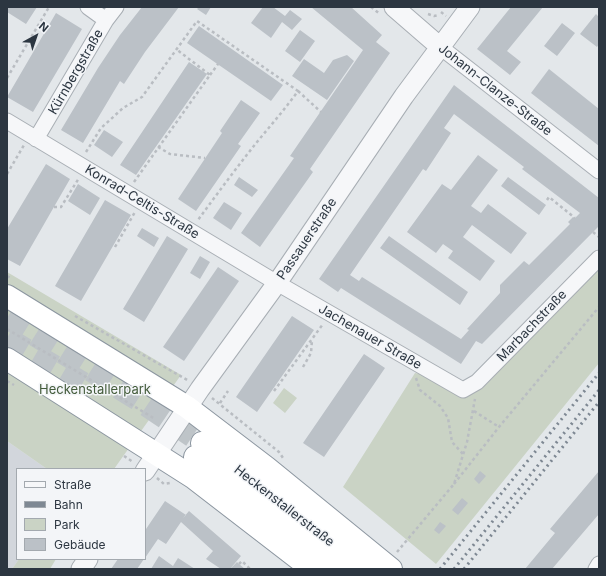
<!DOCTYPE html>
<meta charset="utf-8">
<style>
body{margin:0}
#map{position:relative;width:606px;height:576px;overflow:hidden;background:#e3e7ea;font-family:Inter,sans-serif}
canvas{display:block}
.frame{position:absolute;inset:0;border:8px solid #2c3641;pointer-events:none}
.legend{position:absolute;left:16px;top:468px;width:130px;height:92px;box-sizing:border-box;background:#f3f5f8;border:1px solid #a3a9af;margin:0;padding:5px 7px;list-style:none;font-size:12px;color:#2c3641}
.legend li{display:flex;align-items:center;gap:8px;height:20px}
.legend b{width:20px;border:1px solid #a3a9af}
.north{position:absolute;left:16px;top:16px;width:40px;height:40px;-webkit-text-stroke:3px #f3f5f8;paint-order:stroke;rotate:40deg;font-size:11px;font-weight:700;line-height:16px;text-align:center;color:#2c3641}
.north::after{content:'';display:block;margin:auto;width:14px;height:18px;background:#2c3641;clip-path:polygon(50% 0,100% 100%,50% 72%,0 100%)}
</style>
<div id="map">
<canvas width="606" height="576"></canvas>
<div class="frame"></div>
<ul class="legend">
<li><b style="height:5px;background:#f6f7f9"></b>Straße</li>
<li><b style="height:5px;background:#7e8893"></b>Bahn</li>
<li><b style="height:11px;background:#cad3c5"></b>Park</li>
<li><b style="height:11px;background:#bbc1c7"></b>Gebäude</li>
</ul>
<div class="north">N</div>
</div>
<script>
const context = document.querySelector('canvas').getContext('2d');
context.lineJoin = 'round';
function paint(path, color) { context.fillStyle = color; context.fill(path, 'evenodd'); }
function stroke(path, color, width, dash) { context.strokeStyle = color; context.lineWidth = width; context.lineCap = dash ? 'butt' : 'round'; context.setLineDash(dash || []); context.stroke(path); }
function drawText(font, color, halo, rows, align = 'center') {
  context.font = font + ' Inter,sans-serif'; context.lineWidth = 3; context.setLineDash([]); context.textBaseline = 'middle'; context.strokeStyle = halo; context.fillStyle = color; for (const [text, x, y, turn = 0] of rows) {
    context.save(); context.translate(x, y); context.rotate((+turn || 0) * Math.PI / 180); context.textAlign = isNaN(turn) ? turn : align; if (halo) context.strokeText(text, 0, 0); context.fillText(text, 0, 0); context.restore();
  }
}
paint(new Path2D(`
 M7,441l40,28h-30v90h2l-7,10h-5z`), '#d2d6dc');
paint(new Path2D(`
 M599,267v96l-163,201 -93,-77 72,-114 11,2 38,21z
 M7,272l174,103 -67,94h-67l-40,-28z
 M284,388l13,10 -12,15 -12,-10z
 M19,559h37l-6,10h-38z`), '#cad3c5');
paint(new Path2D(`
 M7,7h30l-11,17 -19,-12z
 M142,7h37l-34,45 -21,32 -4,-3 -37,62 -22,-13 37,-62 22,-33z
 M199,7h12l-5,8 -9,-6z
 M263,7h10l12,9 5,-6 12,9 -10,11 -10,-8 -11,16 -20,-15z
 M311,7h40l31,28 -6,7 14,11 -80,116 3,3 -53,75 -19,-14 53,-75 -4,-2 73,-106z
 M511,7h32l-36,44 14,11 -11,13 -33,-26z
 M56,13l26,16 -49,83 -26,-15z
 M596,14l3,3v27l-2,3 -17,-13z
 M562,23l13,10 -18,23 -13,-10z
 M199,26l84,59 -12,16 -84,-58z
 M300,30l15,11 -15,21 -15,-11z
 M347,55l7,6 -27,39 -35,-24 12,-17 20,14 9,-13z
 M189,62l18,12 -71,101 -16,-10z
 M549,69l50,40v37l-68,-53z
 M454,85l145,113v28l-117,118 -6,-3 -15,23 -120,-76 -3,4 -19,-13zM454,114l70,53 -2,2 58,44 -5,5 -2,-1 -5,5 2,2 -41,41 -5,-4 -24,24v8l-33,36 2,1 -8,9 -99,-62 -3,4 -9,-6 73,-106 3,2 25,-38 -7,-5z
 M241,100l19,13 -22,31 3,2 -45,65 -18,-12 44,-66 -2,-2z
 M104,130l19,12 -11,15 -18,-12z
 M478,155l20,15 -27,36 10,7 7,-9 39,29 -16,21 -39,-29 -9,12 32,24 -15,20 -32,-23 5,-7 -10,-7 -7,9 -29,-21 35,-48 9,6z
 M46,164l24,15 -50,87 -13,-7v-30z
 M239,177l19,13 -6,7 -18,-12z
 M508,177l38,28 -7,10 -38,-29z
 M78,184l22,14 -10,17 -22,-14z
 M105,200l26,15 -50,86 -26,-15z
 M224,202l18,11 -11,17 -18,-12z
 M142,228l17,10 -5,9 -17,-11z
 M167,236l21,13 -44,73 -21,-13z
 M389,236l79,56 -8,13 -80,-57z
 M200,256l10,6 -10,17 -10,-6z
 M218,267l21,14 -55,80 -21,-14z
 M292,316l22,14 -57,82 -21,-15z
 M364,354l21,14 -61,89 -21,-14z
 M480,471l6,5 -7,8 -5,-5z
 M599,471v43l-47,55h-27l30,-36 -5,-4z
 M462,498l6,5 -10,12 -6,-5z
 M165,501l21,14 -3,3 6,-7 52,45 -11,13h-9l-15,-10 7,-8 -32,-29 -15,22 -8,-5 -13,19v-30l1,1z
 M440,522l6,4 -7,8 -5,-4z
 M159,556l14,10 5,-8 17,11h-44z
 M118,559h26l-7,10h-26z
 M237,562l2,2 6,5h-15z`), '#bbc1c7');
stroke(new Path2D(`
 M7,318l134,84 61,41
 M7,338l78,46`), '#bec4c8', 22, [22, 11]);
const minor = new Path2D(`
 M88,7l18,13
 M439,46l160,125
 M7,121l270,162 186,107 14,-8 122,-124
 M36,139l70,-119 10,-13
 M596,569l3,-5`);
const tertiary = new Path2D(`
 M394,7l45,39
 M145,471l55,-82 77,-106 127,-187 66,-89
 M81,569l7,-10`);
const trunk = new Path2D(`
 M7,296l180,111 80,61 124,101
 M7,359l187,119 118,91
 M202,443l162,126
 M195,457l144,112`);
stroke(minor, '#a8aeb4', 17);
stroke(tertiary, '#a8aeb4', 21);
stroke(trunk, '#8c96a0', 24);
stroke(new Path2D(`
 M371,7l9,7
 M441,12l5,4
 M428,14l6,2 5,-1
 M210,75l8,-11
 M7,78l42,-71
 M298,91l23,21
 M158,147l12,7 35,4
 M86,152l15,-24 10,-9 12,-11 19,-11 55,-76 101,70c-13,18 -27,34 -41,51 -20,25 -40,52 -59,78
 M7,174l17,-29
 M134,182l76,-107 -34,-26
 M547,200l2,-3 26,21
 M54,207h7l18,-29
 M593,232l6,5
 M115,247l20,-35
 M7,276l5,3
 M75,316l114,65
 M7,329l148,90
 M303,367l8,-14 1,-13
 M416,378l4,12 20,16 8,12 4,24 11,12
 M7,381l7,4
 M274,391l49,-67
 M212,398l67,54 4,6
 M220,403l8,-12
 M474,411l25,16
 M124,456l9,6
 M157,478l7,6 6,-1
 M454,484l45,-57 100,-120
 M397,552l57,-68 13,-42 8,-43
 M239,564l3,-3 8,8`), '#b9bdc2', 2.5, [3, 3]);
stroke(minor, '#f6f7f9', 15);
stroke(tertiary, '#f6f7f9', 19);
stroke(trunk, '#fff', 22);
stroke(new Path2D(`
 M440,569l159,-196
 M454,569l145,-179
 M464,569l135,-167`), '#7e8893', 3, [2, 4]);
drawText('13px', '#2c3641', '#f3f5f8', [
 ["Kürnbergstraße",76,72,-60],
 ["Johann-Clanze-Straße",495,90,38],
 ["Konrad-Celtis-Straße",142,202,31],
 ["Passauerstraße",307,239,-56],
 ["Marbachstraße",532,326,-46],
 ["Jachenauer Straße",370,337,30],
 ["Heckenstallerstraße",284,506,38]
]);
drawText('13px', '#445c3b', '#f3f5f8', [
 ["Heckenstallerpark",95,390]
]);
</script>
